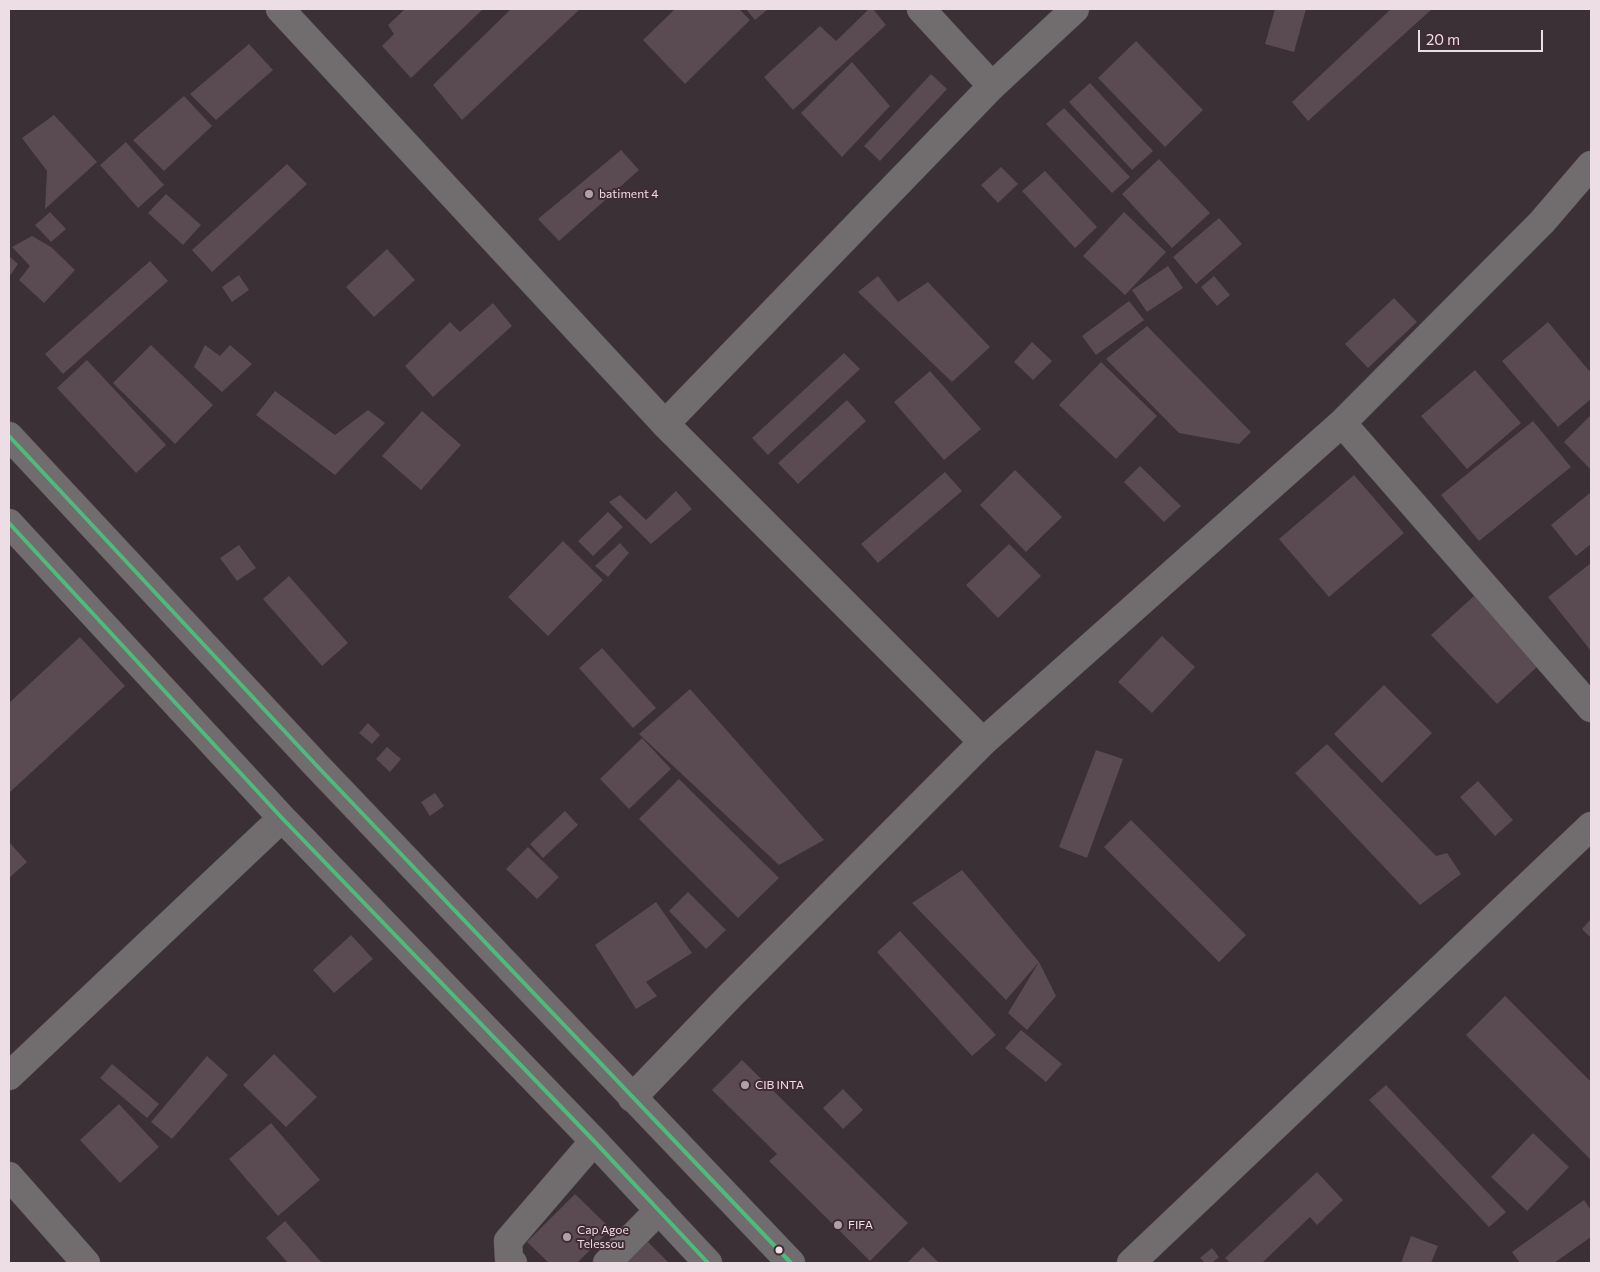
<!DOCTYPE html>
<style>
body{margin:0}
#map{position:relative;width:1600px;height:1272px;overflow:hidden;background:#3b3035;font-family:Commissioner,sans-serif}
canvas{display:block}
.frame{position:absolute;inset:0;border:10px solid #ecdee4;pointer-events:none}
.scale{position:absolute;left:1418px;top:30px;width:125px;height:22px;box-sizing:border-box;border:2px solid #ecdee4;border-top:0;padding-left:6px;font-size:15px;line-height:18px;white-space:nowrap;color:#ecdee4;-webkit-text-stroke:4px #402b35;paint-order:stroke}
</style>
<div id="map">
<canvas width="1600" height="1272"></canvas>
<div class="frame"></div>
<div class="scale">20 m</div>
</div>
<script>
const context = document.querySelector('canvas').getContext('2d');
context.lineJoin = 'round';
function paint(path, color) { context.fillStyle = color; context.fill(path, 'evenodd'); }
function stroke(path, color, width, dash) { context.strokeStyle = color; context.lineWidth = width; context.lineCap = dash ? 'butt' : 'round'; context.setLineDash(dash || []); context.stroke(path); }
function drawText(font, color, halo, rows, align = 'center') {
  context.font = font + ' Commissioner,sans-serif'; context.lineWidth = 4; context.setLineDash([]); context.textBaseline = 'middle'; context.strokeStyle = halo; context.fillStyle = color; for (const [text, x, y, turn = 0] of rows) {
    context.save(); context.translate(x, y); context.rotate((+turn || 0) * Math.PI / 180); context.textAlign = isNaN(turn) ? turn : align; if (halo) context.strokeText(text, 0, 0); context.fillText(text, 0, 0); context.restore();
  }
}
paint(new Path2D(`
 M405,9h78l-72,69 -29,-32 12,-12 -6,-9z
 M511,9h69l-118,111 -29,-35z
 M675,9h64l11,11 -65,64 -42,-44z
 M746,9h22l-13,11z
 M869,9h4l13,16 -93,85 -29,-33 56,-51 16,15z
 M1275,9h31l-12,43 -29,-8z
 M1391,9h41l-124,112 -16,-19z
 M1136,41l67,69 -38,37 -67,-69z
 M249,44l24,26 -57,50 -26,-26z
 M852,62l38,44 -48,51 -41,-44z
 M931,74l16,15 -67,72 -16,-15z
 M1090,83l63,68 -21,19 -63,-68z
 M184,96l28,30 -48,45 -31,-31z
 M1064,108l66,69 -18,16 -66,-69z
 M54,115l43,47 -52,47 2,-38 -25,-33z
 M126,142l38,43 -26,23 -38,-43z
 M621,150l18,20 -80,71 -21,-22z
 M1159,159l51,54 -38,35 -50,-54z
 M287,164l20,20 -95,88 -20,-22z
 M1001,167l17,17 -20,19 -17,-18z
 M1045,171l52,56 -22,21 -53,-57z
 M166,194l35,31 -18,20 -35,-32z
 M50,212l16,17 -15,13 -16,-17z
 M1124,212l42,40 -41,43 -42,-39z
 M1219,218l23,26 -46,40 -23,-27z
 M32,236l19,11 24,23 -31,33 -25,-23 11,-14 -18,-19z
 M387,249l28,31 -41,37 -28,-30z
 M9,256l9,8 -9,13z
 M150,261l18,20 -105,93 -18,-20z
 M1168,266l15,22 -36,24 -15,-22z
 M239,275l10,15 -17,12 -10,-15z
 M878,276l20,26 30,-20 62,65 -38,35 -94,-90z
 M1214,276l16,19 -13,11 -16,-19z
 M1394,298l23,24 -49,46 -23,-24z
 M1129,301l15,19 -48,35 -14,-19z
 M493,303l19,23 -79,71 -28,-31 45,-44 10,10z
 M1548,322l43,51v26l-33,28 -56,-66z
 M1147,326l104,106 -12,12 -60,-11 -73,-74z
 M1032,342l20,19 -19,19 -19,-18z
 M151,345l62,60 -38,39 -62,-61z
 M205,345l15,11 10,-11 22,19 -30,28 -28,-25z
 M844,353l16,16 -92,86 -16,-17z
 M87,360l79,85 -30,28 -79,-85z
 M1101,362l56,54 -41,43 -57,-54z
 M1475,370l46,53 -54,46 -46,-53z
 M930,371l51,58 -37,31 -50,-58z
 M275,391l60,44 33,-25 17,13 -50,52 -79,-60z
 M847,400l19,21 -68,63 -20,-21z
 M422,411l39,34 -40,45 -39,-34z
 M1591,415v55l-27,-28z
 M1533,421l38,46 -92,74 -38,-46z
 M1140,466l41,40 -17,16 -40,-40z
 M1015,470l47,47 -36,35 -46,-47z
 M945,472l17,19 -84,72 -17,-19z
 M1354,475l50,58 -75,64 -50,-58z
 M676,491l16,18 -41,35 -42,-42 11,-7 26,25z
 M1591,492v52l-15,12 -25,-31z
 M608,512l15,15 -30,29 -15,-15z
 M563,541l40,39 -55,56 -40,-39z
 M620,543l9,10 -21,24 -13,-11z
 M1009,544l32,32 -43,42 -32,-33z
 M239,545l17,23 -19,13 -17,-23z
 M1591,563v88l-43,-54z
 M289,576l59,67 -26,23 -59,-67z
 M1474,596l65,69 -42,39 -66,-69z
 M1162,636l33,31 -43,46 -34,-31z
 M80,637l45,49 -116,107v-90z
 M602,648l54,60 -23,20 -54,-60z
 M1384,685l48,48 -50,50 -48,-49z
 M690,689l134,151 -45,25 -140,-131z
 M368,723l12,12 -8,9 -13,-11z
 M642,738l29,31 -42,40 -29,-30z
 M1327,744l109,112 11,-3 14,21 -41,31 -125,-132z
 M387,747l14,12 -11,13 -14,-13z
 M1096,750l27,9 -36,99 -28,-11z
 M679,779l100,99 -41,40 -99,-99z
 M1478,781l35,39 -18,16 -35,-39z
 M435,793l9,13 -14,10 -9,-14z
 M565,811l13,14 -35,33 -13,-14z
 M1131,820l115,115 -27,27 -115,-115z
 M9,842l18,20 -18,16z
 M528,847l31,30 -22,22 -31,-30z
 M962,870l77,92 -33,38 -94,-97z
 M688,892l38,38 -20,19 -37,-38z
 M656,902l36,51 -46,29 11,14 -21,13 -41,-64z
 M1591,919v19l-9,-9z
 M900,931l96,104 -24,21 -95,-104z
 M351,935l22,24 -39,34 -21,-23z
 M1039,962l17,34 -29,34 -19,-17z
 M1505,996l86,86v78l-125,-125z
 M1021,1030l41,34 -16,18 -41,-34z
 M274,1054l43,43 -31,30 -43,-42z
 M207,1056l21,19 -56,64 -21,-17z
 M742,1060l166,163 -38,38 -101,-100 8,-7 -65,-64z
 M112,1064l47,40 -12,14 -47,-40z
 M1386,1085l120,127 -17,15 -120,-127z
 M843,1089l20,21 -20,19 -20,-21z
 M119,1104l40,43 -39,36 -40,-43z
 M271,1123l49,57 -42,36 -49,-57z
 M1533,1133l36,34 -42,44 -36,-34z
 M1317,1172l26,28 -26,25 -7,-8 -47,45 1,1h-34l-5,-5z
 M575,1194l36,35 -34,34h-28l-22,-21z
 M1584,1200l7,10v27l-37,26h-34l-8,-11z
 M285,1221l37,42h-34l-22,-25z
 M1411,1236l27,10 -7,17h-30z
 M645,1239l24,24h-49z
 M923,1247l16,16h-32z
 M1212,1248l7,9 -7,6h-7l-5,-5z`), '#5a4a52');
const minor = new Path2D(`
 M280,9l385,415 318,318
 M921,9l71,77
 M1342,423l249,285
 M665,424l327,-338 83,-77
 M9,436l308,330 474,497
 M9,523l273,295 312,323 114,122
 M9,1076l273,-258
 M632,1098l99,-103 252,-253 359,-319 200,-201 49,-57
 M9,1176l77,87
 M513,1263l-4,-4 -1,-18 86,-100
 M607,1263l52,-53
 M1131,1263l460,-437`);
stroke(minor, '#564d51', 29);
stroke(minor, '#716c6e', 28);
stroke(new Path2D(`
 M9,436l308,330 474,497
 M9,523l273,295 312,323 114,122`), '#50ba7d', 4);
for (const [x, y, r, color] of [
 [589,194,5,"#aea1a7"],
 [745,1085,5,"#aea1a7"],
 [838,1225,5,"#aea1a7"],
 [567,1237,5,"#aea1a7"],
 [779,1250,4.5,"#ecdee4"]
]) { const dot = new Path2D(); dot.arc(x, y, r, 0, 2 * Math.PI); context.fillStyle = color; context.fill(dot); stroke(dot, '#402b35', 2); }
drawText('12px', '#ecdee4', '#402b35', [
 ["batiment 4",599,194],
 ["CIB INTA",755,1085],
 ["FIFA",848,1225],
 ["Cap Agoe",577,1230],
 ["Telessou",577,1244]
], 'left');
</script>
